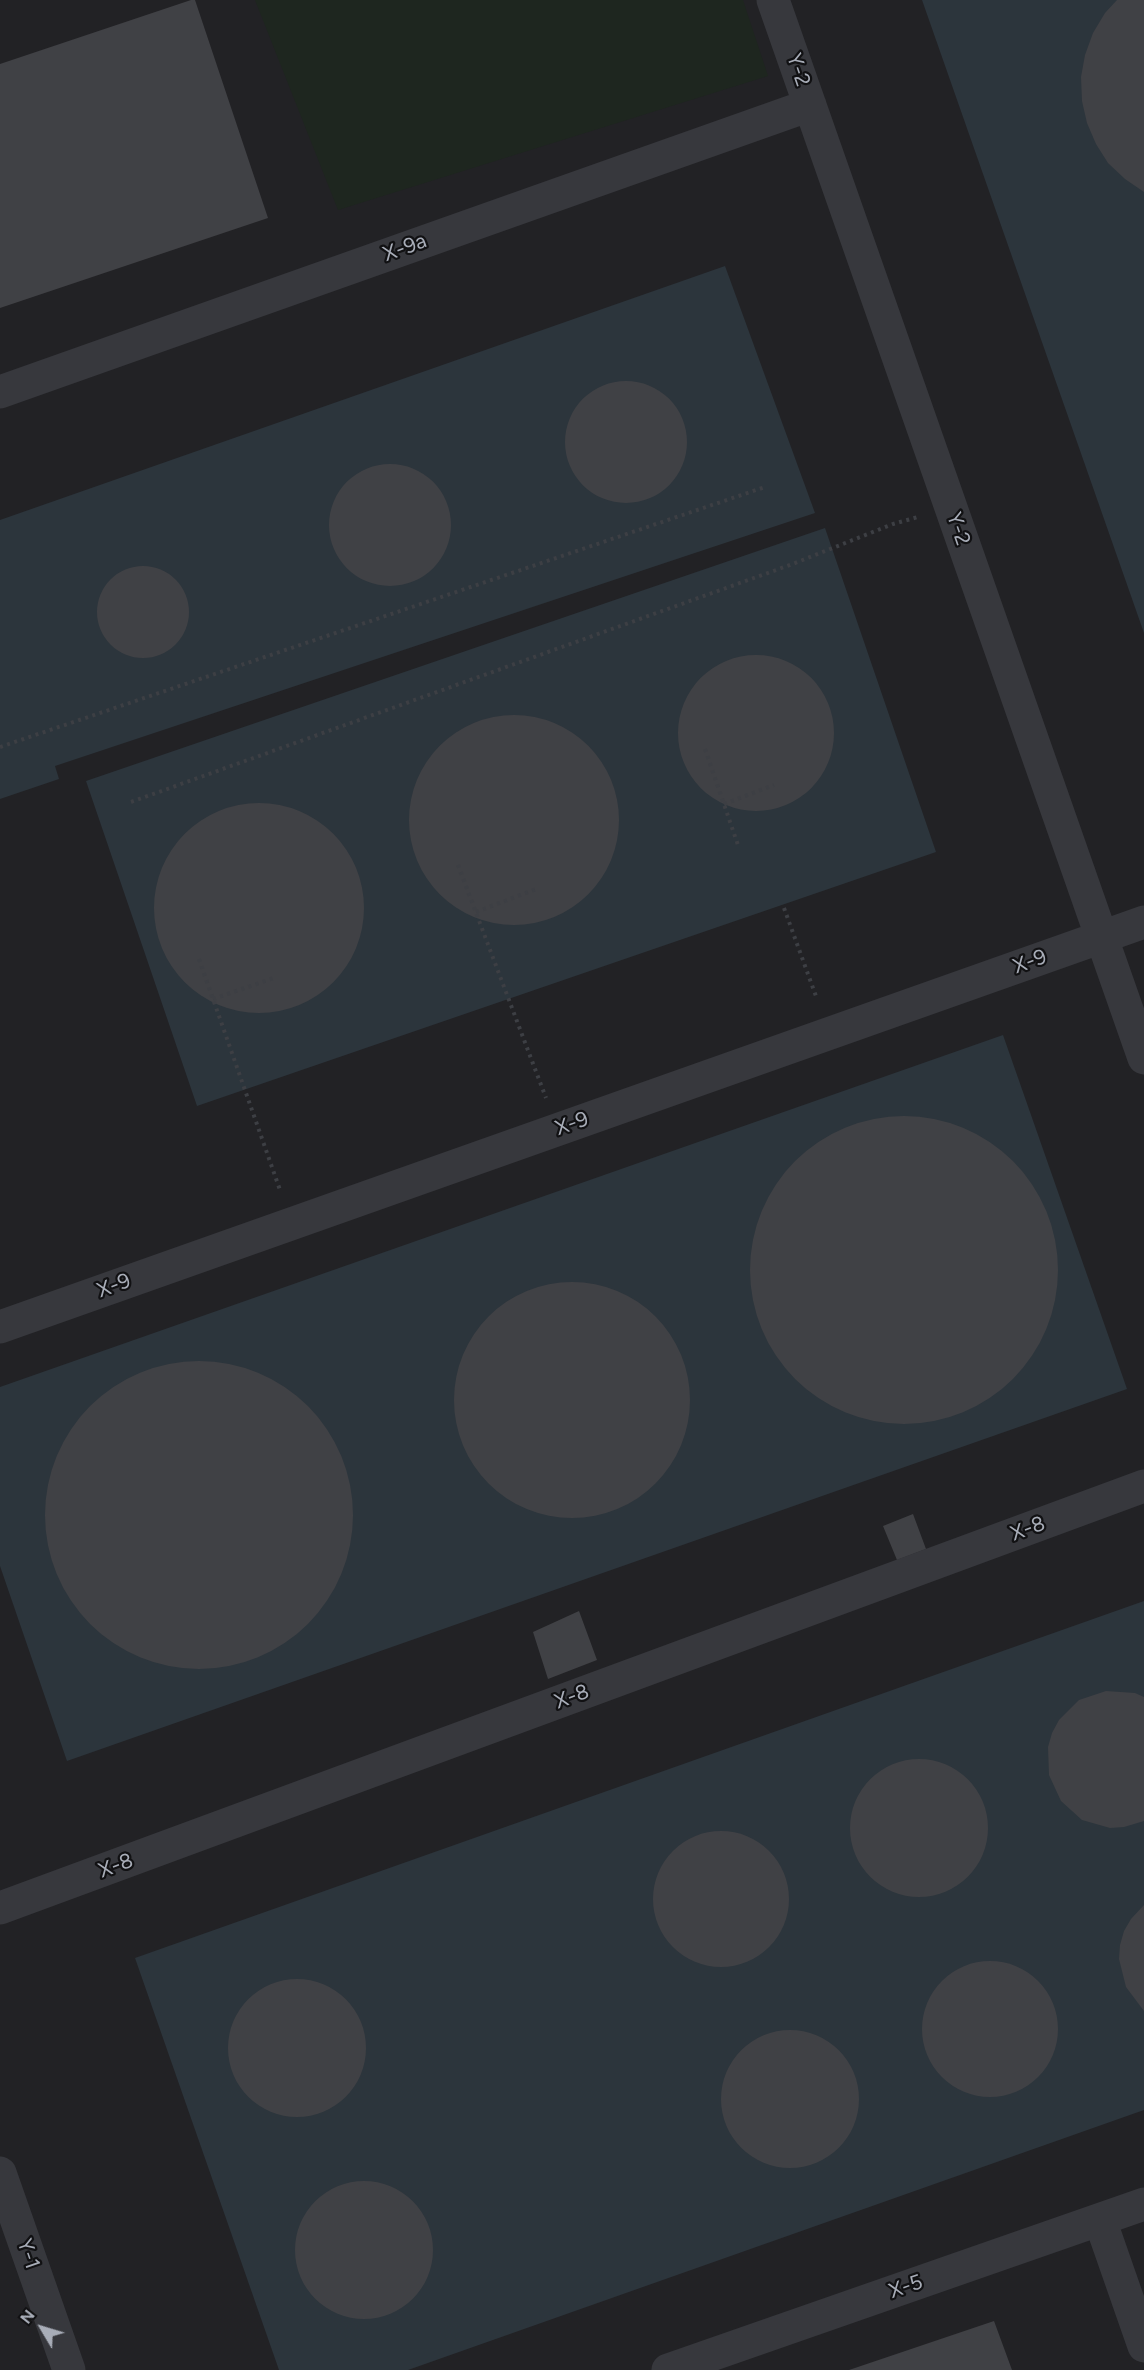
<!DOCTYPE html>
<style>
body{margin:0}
#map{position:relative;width:1144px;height:2370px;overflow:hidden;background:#161618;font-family:Figtree,sans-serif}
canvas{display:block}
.north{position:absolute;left:12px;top:2298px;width:60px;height:60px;-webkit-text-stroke:4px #111113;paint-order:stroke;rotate:308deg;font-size:16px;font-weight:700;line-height:24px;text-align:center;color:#a8adb8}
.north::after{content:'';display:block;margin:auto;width:21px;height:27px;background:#a8adb8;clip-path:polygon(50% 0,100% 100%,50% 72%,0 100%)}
</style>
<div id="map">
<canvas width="1144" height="2370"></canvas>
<div class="north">N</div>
</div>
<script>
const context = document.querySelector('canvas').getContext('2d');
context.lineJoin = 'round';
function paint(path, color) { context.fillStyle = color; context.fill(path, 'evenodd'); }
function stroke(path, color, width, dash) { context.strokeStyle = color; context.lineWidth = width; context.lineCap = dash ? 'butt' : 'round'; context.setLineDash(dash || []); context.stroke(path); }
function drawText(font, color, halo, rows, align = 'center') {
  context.font = font + ' Figtree,sans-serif'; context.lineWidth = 4.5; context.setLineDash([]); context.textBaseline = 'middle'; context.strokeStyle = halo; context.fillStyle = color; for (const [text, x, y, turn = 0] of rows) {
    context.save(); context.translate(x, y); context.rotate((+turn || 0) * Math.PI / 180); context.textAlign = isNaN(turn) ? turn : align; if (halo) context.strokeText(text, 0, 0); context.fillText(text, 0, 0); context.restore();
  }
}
paint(new Path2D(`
 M0,0h1144v2370h-1144z`), '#222225');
paint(new Path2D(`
 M255,0h488l25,76 -430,134z`), '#1e261f');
paint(new Path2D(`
 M922,0h222v633z
 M725,266l90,247 -760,253 4,13 -59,20v-279z
 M825,528l111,324 -739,254 -111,-325z
 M1003,1035l124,354 -1060,372 -67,-195v-179z
 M1144,1601v509l-736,260h-129l-144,-412z`), '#2c353c');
paint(new Path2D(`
 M191,0h4l73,218 -268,90v-244z
 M1117,0h27v192l-19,-13 -17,-16 -12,-19 -9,-21 -5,-22 -1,-24 4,-22 8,-22 12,-20z
 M565 442a61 61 0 1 1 122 0a61 61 0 1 1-122 0Z
 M329 525a61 61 0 1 1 122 0a61 61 0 1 1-122 0Z
 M97 612a46 46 0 1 1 92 0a46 46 0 1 1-92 0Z
 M678 733a78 78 0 1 1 156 0a78 78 0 1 1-156 0Z
 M409 820a105 105 0 1 1 210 0a105 105 0 1 1-210 0Z
 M154 908a105 105 0 1 1 210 0a105 105 0 1 1-210 0Z
 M750 1270a154 154 0 1 1 308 0a154 154 0 1 1-308 0Z
 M454 1400a118 118 0 1 1 236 0a118 118 0 1 1-236 0Z
 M45 1515a154 154 0 1 1 308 0a154 154 0 1 1-308 0Z
 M913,1514l13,35 -29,11 -14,-34z
 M579,1611l18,49 -49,19 -15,-47z
 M1106,1691l29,2 9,4v124l-20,6 -14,1 -28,-8 -21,-19 -12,-26 -1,-28 4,-14 7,-13 20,-20z
 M850 1828a69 69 0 1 1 138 0a69 69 0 1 1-138 0Z
 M653 1899a68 68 0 1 1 136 0a68 68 0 1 1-136 0Z
 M1144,1905v106l-18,-24 -7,-28 1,-14 4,-14 7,-12z
 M922 2029a68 68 0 1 1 136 0a68 68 0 1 1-136 0Z
 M228 2048a69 69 0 1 1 138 0a69 69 0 1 1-138 0Z
 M721 2099a69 69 0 1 1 138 0a69 69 0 1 1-138 0Z
 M295 2250a69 69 0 1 1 138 0a69 69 0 1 1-138 0Z
 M994,2321l18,49h-163z`), '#404145');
stroke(new Path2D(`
 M0,747l765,-260
 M705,749l34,99
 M131,802l659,-237 103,-41 25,-7
 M724,804l50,-19
 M458,865l88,233
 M784,908l33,91
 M476,912l63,-24
 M199,959l81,231
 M213,999l61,-21`), '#3d3f44', 4, [3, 4.5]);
stroke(new Path2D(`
 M773,0l371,1058
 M0,392l810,-287
 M0,1327l1144,-405
 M0,1908l1144,-422
 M0,2173l69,197
 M1100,2220l44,126
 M668,2370l476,-166`), '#37383d', 33);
drawText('21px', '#a8adb8', '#111113', [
 ["Y-2",798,70,71],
 ["X-9a",405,248,-20],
 ["Y-2",958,529,71],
 ["X-9",1030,962,-20],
 ["X-9",572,1124,-19],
 ["X-9",114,1286,-20],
 ["X-8",1028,1529,-20],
 ["X-8",572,1697,-20],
 ["X-8",116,1866,-20],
 ["Y-1",28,2254,71],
 ["X-5",906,2287,-19]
]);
</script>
